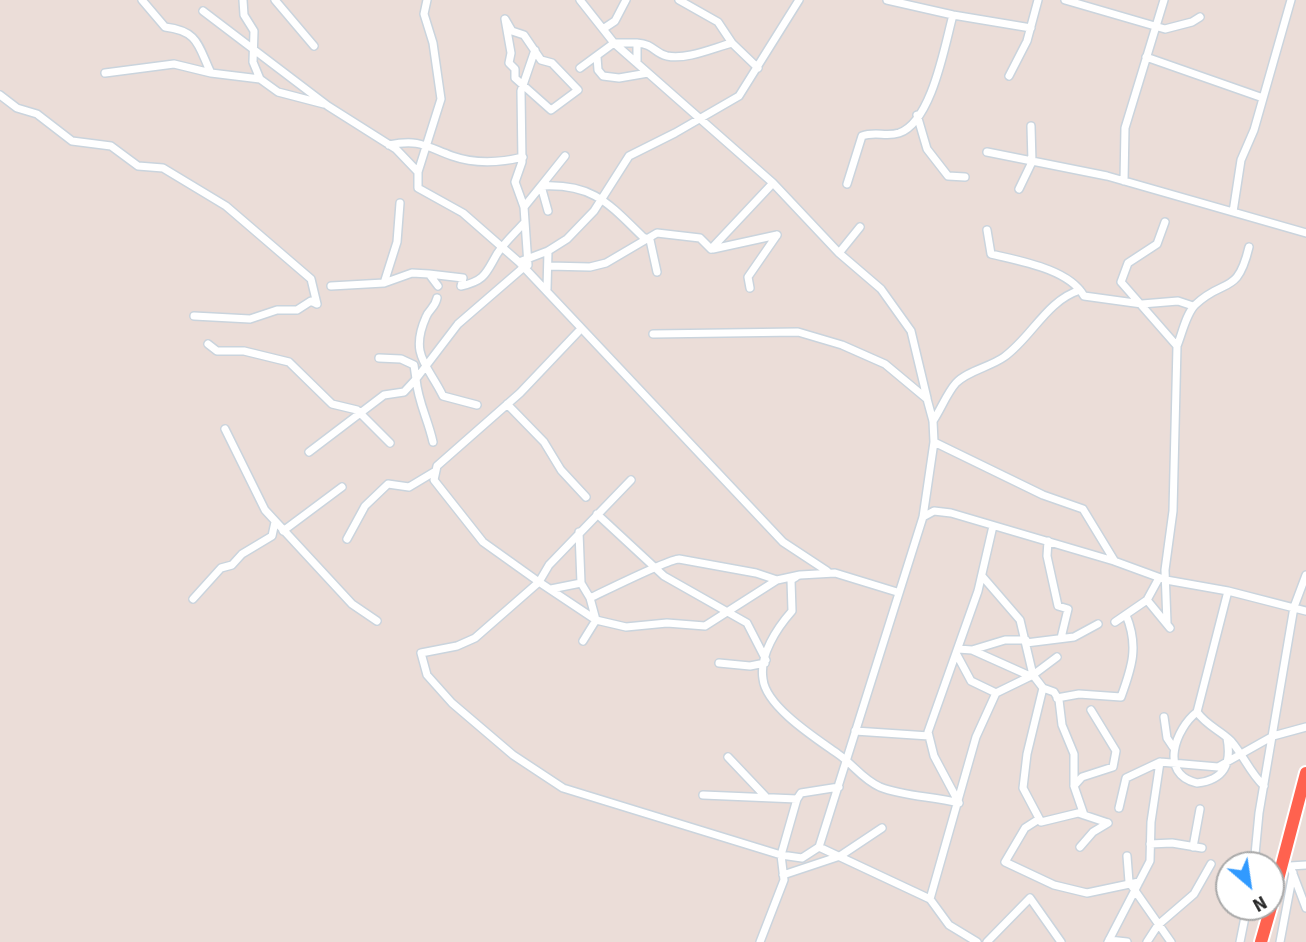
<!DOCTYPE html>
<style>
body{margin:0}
#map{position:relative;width:1306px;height:942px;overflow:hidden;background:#ebddd8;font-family:"Source Sans 3",sans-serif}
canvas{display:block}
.north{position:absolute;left:1215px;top:851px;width:70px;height:70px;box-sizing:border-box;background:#fff;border:2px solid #a9a9a9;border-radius:50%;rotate:151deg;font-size:19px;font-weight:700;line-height:28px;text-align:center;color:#272727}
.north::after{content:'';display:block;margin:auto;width:24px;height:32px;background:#319aff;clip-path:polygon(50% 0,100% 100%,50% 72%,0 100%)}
</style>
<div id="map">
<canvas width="1306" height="942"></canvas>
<div class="north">N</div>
</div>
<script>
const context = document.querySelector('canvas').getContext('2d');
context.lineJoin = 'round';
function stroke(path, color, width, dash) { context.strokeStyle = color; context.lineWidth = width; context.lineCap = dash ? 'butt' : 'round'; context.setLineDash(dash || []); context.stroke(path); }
const street = new Path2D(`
 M142,0l23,27c34,4 33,19 46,46l49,6
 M243,0l1,15 10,16 -1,31 7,17 18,13 46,12
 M275,0l39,46
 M580,0l34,43 159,140 66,70 42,36 30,42 16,67
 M679,0l39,22 14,21 26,25
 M887,0l66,15 78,13
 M1065,0l100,29 27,-7 8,-5
 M203,11l125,95 68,43 22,23v16l45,25 56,49 264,280 44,29
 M505,19l7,12 12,4 17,25 11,3 26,27 -27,20 -36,-32v-9l-6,-6 2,-10z
 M603,29l12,-8 11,-21
 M637,43c17,1 17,10 30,13 20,4 46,-8 65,-13
 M597,57l1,13 5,6 16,2 29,-5
 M1146,57l117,41
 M580,68l34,-25h23v20
 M105,73l69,-9 37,9
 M1009,76l18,-35 11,-41
 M0,95l17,13 20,6 35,27 39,5 27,20 25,2 63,38 85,73 6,25 -6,-3 -14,9h-20l-27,9 -56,-3
 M917,115l10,34 21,27 17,1
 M389,145c30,-6 36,1 63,11 23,8 47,7 71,1
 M987,152l120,24 199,57
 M418,172l23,-73 -8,-56 -9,-29 3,-14
 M1124,181l1,-53 39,-128
 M847,184l15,-48c13,-5 24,1 37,-3 33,-11 46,-89 54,-118
 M1019,189l13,-27 -1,-36
 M524,207l17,-21c52,-3 68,18 102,51l7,3 7,32
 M548,211l-7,-25 24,-30
 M1233,212l8,-52 13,-30 37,-130
 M1165,222l-8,22 -29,19 -7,19 56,64 -4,165 -8,59 2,53
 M987,230l4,24c29,7 78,15 93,42l58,8 36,-3 15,5
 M711,249l62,-66
 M713,249l64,-14
 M839,253l21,-26
 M519,262l29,-11 19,-12 27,-28 35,-55 46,-23 64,-37 60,-96
 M528,265l-4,-58 -9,-25 7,-20 -1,-71 14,-41
 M548,266l42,1 16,-4 51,-30 43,5 11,11
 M429,274l34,4 -2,8c24,-5 25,-13 36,-32 7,-11 18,-21 27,-31
 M384,283l13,-41 3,-39
 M331,286l53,-3 28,-10 17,1 9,12
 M750,288l-2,-11 29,-42
 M547,289l1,-38
 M437,298c-2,10 -8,11 -11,19 -17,38 2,48 17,79l34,9
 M578,332l-58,61 -83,73 -3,14 49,62 56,40 10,-17 82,-85
 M653,334l145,-2 44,13 43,19 42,35 6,22 1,21 -11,75 -104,330 -17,11 -21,-3 -218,-67 -50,-33 -61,-52 -25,-28 -6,-22 36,-7 18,-8 64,-56 57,38 30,7 41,-4 38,3 72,-46 23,-5 35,-2 62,19
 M208,344l9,7h27l45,11 43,42 25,6 33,33
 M1177,346c5,-12 9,-32 18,-41 29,-28 42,-8 54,-58
 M507,404l37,38 17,28 25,27
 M933,421c8,-12 14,-28 23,-38 11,-12 34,-16 48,-26 28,-20 42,-56 76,-67
 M225,429l40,81 87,94 25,17
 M433,442c-5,-23 -15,-40 -17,-63l42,-55 66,-57
 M934,442l109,53 40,14 31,51
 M309,452l75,-57 20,-3 12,-13 -2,-14 -13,-6 -22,-1
 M597,514l67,62 83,47 19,37
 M923,517l11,-6 17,2 163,48 52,19 62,11 78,20
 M283,531l59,-44
 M579,532l2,51
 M347,539l18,-33 23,-22 21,3 25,-15
 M1048,541l-1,15 11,50 10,3 -7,29
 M982,576l38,44 13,55 10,13 -16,66 -4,34 18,34 37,-9 30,10
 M796,577l-5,3 1,31c-15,17 -33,44 -29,68 3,28 54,60 75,75 16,11 24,25 42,33 26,10 52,9 79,16
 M551,589l30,-6 9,15
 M1228,591l-31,121c10,14 23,18 34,29 13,15 19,32 33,45
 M193,599l28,-31 11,-3 10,-11 30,-18 3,-14
 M1147,600l23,28
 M1115,622l32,-22 12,-22
 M583,641l13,-21 -6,-22c15,-7 79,-39 89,-39l77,14 21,7
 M1026,643l48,-6 24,-13
 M958,649l14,1 58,26
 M972,650l33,-10h21
 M719,663l31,3 15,-3
 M1043,688l11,4 5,8 3,25 12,29v32l10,29
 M996,693l37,-18 24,-18
 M1057,698l22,-4 42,3c11,-30 18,-51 5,-82
 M1197,712c-21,16 -39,62 0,71 27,-3 35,-19 30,-45
 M1164,717l3,21 6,9
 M855,731l74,5
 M728,757l37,39
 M1074,786l8,-9 31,-10 3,-16 -25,-41
 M703,795l94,4
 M959,803l-25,-47 -6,-24 50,-141 15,-65
 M1119,808l7,-30 34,-16 58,5 55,-31 33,-9
 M1039,819l-14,9 -20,34 49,23 33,8 52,-11
 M1150,844l22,-1 30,5
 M819,847l111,52 19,26 28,17
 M1080,847l13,-15 15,-9
 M1193,847l7,-38
 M1127,856l2,26 42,60
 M1283,863l7,3 16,42
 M1254,865l5,-52 35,-206 12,-32
 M1290,866l16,-1
 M783,875l57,-19 42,-28
 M930,899l46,-162 20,-44 -25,-12 -14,-26
 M1109,940l18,2
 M760,942l24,-62 -3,-25 16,-56 4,-6 38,-6
 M987,942l43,-44 31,44
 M1108,942l42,-81 1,-39 9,-60
 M1147,942l11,-17 36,-31 17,-30
 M1240,942l7,-35
 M1280,942l13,-69`);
const highway = new Path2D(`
 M1271,906l35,-133
 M1261,942l10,-35`);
stroke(street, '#cad4dd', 10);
stroke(highway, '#fff', 16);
stroke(street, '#fff', 7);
stroke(highway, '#ff624f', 12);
</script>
